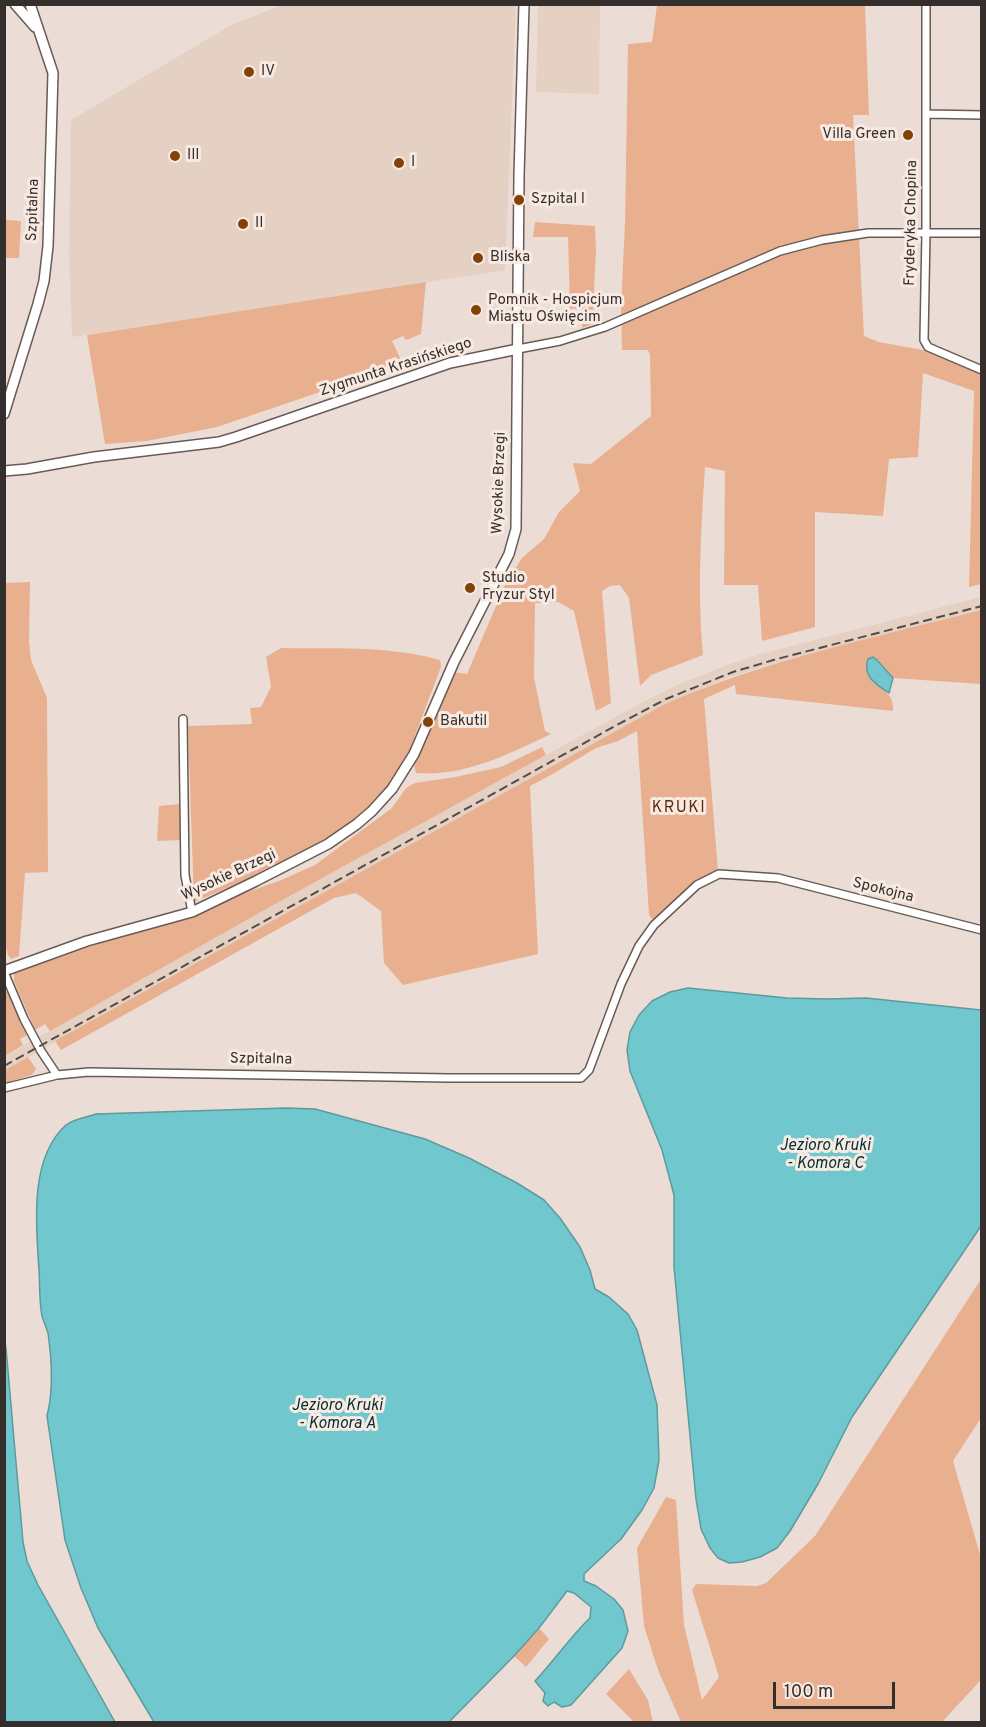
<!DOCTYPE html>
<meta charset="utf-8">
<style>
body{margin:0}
#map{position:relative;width:986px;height:1727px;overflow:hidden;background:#ebddd5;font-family:Overpass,sans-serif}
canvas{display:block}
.frame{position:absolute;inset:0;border:6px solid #342f2c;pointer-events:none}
.scale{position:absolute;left:773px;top:1682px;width:122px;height:27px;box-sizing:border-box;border:3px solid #342f2c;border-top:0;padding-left:8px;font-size:18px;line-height:21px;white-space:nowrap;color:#342f2c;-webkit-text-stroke:4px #f8eae2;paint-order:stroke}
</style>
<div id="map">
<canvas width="986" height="1727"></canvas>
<div class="frame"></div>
<div class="scale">100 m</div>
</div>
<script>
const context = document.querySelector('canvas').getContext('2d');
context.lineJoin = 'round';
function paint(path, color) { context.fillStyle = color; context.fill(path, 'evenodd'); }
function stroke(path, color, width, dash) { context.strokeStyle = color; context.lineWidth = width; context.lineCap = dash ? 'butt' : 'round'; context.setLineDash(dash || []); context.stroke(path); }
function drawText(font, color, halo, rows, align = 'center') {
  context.font = font + ' Overpass,sans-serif'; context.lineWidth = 6; context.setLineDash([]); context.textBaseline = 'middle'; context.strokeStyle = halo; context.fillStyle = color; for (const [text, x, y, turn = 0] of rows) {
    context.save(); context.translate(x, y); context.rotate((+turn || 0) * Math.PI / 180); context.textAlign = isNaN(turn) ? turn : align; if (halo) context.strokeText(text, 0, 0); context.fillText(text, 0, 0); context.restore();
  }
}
paint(new Path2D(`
 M285,4l231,1 -11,265 -433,67 -3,-83 2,-134 162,-96z
 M538,5h62l-1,89 -63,-2z
 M981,597v13l-212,55 -39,12 -67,28 -658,365v-14l272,-153 362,-199 40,-20 51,-20 31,-10z`), '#e5d0c4');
paint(new Path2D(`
 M657,5h208l4,110h-16l11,221 15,6 44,8 58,23v211l-12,3 5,-196 -51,-18 -5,84 -29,2 -6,57 -68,-4v115l-53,14 -4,-56h-34l1,-114 -20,-4c-4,63 -8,125 -2,188l-52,20 -11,11 -11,-88 -9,-13 -10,1 -8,5 9,112 -15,8 -22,-100 -16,-9 -23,1 -1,74 11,54 6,3c-42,20 -87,43 -135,39l-2,-8 38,-93 15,2 38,-89 17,-27 22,-19 15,-27 21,-21 -7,-28 18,1 60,-48 -1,-61 -2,-5h-26l-1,-44 4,-83 3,-179 24,-2z
 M6,220l15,1 -2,37h-14z
 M535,222l60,4 1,25 -3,59 6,-1 -1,13 -16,6v-20l-12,1 -2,-72h-35z
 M426,282l-5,52 -15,6 -3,-4 -11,5 9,19 -25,13 -159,54 -70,14 -42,3 -18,-109z
 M30,582l-1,59 2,19 16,38 1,174 -23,1 -6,83 -8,3 -3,-4 -4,-15v-357z
 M981,610v74l-88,-6 -15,-18 -6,22c12,8 22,12 21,29l-157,-17 -1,-9 -31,14 14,172 -22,9 -43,40 -4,-5 -12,-184 -19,10 -22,7 -45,27 -21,11 8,168 -135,31 -19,-22 -3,-52 -25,-18 -22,5 -273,152 -6,-9 608,-336c101,-45 211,-67 318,-95z
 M281,648c53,1 107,-3 159,12l1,7 -46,121 -57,53 -144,61 -6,-176 64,-2 -2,-16 11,-1 10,-20 -5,-30z
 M542,747l4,8 -269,148 -227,128 -5,-7 -10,6 -21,-49v-8l265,-92 36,-16 77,-57 14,-20 9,-5 40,-6 46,-10z
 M180,804l2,36 -25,1 2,-35z
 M8,991l19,44 -7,4 3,6 -18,11v-63z
 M28,1057l8,12 -4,6 -27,8v-13z
 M981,1279v139l-28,43 28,97 1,110 -2,13 -38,41h-261l-23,-52 -14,-44 -7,-78 29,-51 10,3 8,125 18,75 17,-23 -27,-87 4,-6 61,2 9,-3 49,-47z
 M539,1628l10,11 -23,28 -12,-11z
 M629,1669l19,31 5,22h-19l-28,-28z`), '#e9b090');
const water = new Path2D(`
 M873,657l4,3 16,18 -4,15c-12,-8 -27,-16 -21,-34z
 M688,988l99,10 41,1 38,-1 115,12v216l-129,191 -34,67 -28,47 -13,17 -17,9 -18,5 -13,1 -11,-5 -8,-10 -9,-19 -5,-30 -22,-232v-72l-12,-45 -32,-79 -3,-21 3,-18 9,-17 13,-14 18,-9z
 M286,1108l29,1 110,30 44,19 48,25 27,17 16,18 20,29 10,23 5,19 14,8 19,17 9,16 20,75 2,55 -5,28 -12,22 -21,29 -37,35v7l12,5 18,13 9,11 5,21 -6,17 -51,57 -9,2 -8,-5 -6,4 -5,-5 2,-8 -10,-12c19,-20 35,-44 55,-63l1,-11 -17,-14 -7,-2 -28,37 -25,28 -65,66h-295l-56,-94 -17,-40 -16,-48 -18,-124c7,-27 5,-55 1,-83 -2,-6 -4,-11 -6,-17 -3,-15 -2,-31 -3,-46 -3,-45 -10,-112 27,-145 7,-6 22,-8 30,-11z
 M5,1342l1,6 17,194 4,19 11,24 77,137h-110z`);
paint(water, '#70c8ce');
stroke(water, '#5e9a9d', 1.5);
const street = new Path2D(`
 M926,4v228l-2,108 4,7 54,23
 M926,114l56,1
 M518,349l42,-8 45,-14 175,-76 42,-11 46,-7h114
 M183,719l2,156 7,37
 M4,972l20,47 17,32 16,24
 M4,1088l53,-13 32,-3 359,6h133l8,-8 32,-86 18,-38 15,-21 43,-40 22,-11 59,4 204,52`);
const secondary = new Path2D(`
 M15,4l20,23
 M4,414l34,-110 6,-23 4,-35 5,-173 -23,-69
 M4,471l23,-2 67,-12 125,-15 17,-5 214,-74 68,-14
 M4,971l83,-30 105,-29 64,-31 72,-37 29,-20 15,-13 20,-22 22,-35 40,-92 55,-108 7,-25 3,-354 5,-171`);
stroke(street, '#675b55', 10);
stroke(secondary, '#675b55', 12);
stroke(street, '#fff', 7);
stroke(secondary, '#fff', 9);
stroke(new Path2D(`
 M4,1066l611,-340 51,-27 67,-27 44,-13 205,-53`), '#524b47', 2, [9, 4.5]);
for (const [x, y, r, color] of [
 [249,72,6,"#824207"],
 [908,135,6,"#824207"],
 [175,156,6,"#824207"],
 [399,163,6,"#824207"],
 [519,200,6,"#824207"],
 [243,224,6,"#824207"],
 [478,258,6,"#824207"],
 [476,310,6,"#824207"],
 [470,588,6,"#824207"],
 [428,722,6,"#824207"]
]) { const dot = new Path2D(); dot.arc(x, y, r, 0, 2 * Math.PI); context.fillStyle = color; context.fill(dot); stroke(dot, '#f8eae2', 2); }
drawText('15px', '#342f2c', '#f8eae2', [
 ["IV",261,72],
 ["Villa Green",896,135,"right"],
 ["III",187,156],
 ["I",411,163],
 ["Szpital I",531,200],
 ["II",255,224],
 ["Bliska",490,258],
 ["Pomnik - Hospicjum",488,301],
 ["Miastu Oświęcim",488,318],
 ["Studio",482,579],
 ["Fryzur Styl",482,596],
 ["Bakutil",440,722]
], 'left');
drawText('15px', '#342f2c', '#f8eae2', [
 ["Szpitalna",34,210,-88],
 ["Fryderyka Chopina",912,223,-89],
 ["Zygmunta Krasińskiego",396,368,-18],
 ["Wysokie Brzegi",500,483,-88],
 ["Wysokie Brzegi",229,876,-25],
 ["Spokojna",883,891,14],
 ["Szpitalna",261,1060,1]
]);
context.letterSpacing = '1.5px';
drawText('16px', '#592d07', '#f8eae2', [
 ["KRUKI",679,809]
]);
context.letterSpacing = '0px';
drawText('italic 16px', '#023032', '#f8eae2', [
 ["Jezioro Kruki",825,1147],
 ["- Komora C",825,1165],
 ["Jezioro Kruki",337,1407],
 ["- Komora A",337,1425]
]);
</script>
